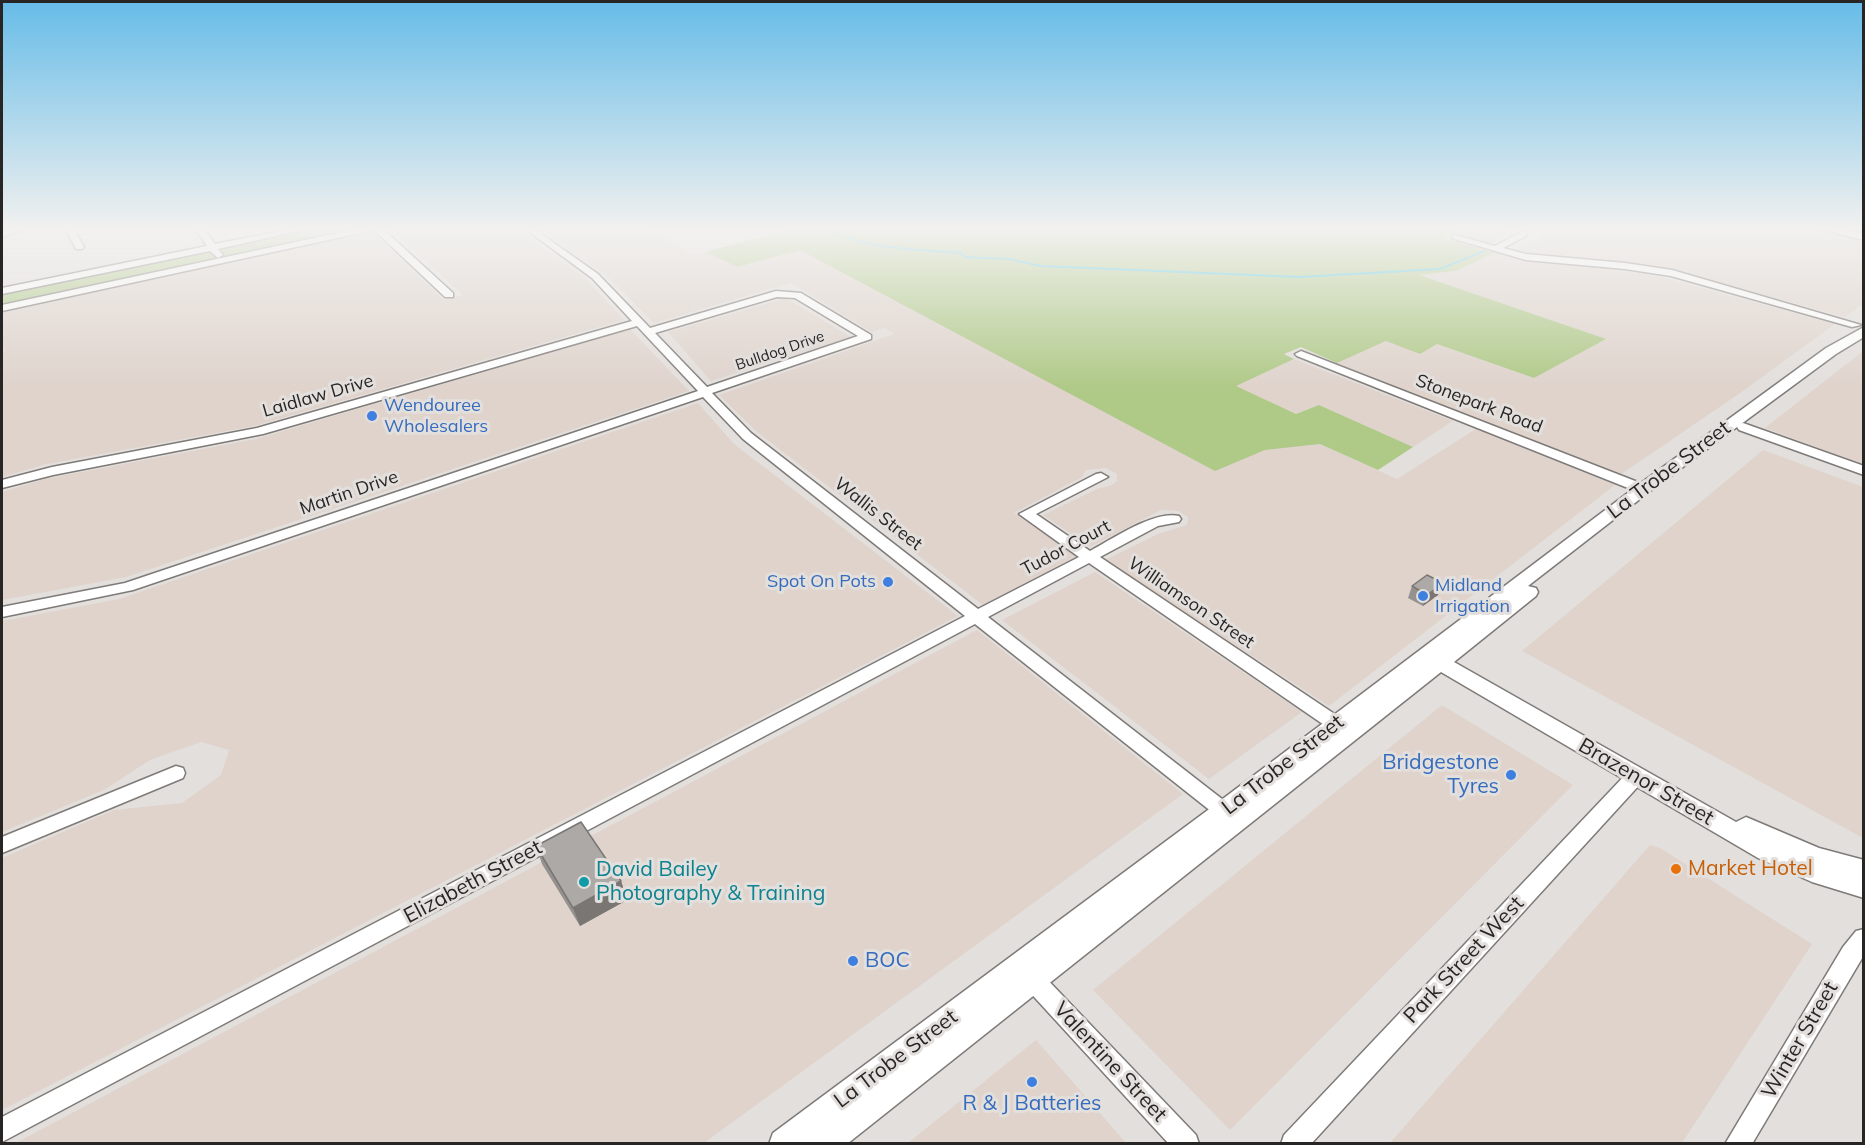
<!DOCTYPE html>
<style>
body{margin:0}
#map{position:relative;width:1865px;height:1145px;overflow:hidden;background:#e3dfdc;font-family:Mulish,sans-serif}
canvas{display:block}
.frame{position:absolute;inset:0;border:3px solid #282625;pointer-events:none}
</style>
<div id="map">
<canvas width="1865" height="1145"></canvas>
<div class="frame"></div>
</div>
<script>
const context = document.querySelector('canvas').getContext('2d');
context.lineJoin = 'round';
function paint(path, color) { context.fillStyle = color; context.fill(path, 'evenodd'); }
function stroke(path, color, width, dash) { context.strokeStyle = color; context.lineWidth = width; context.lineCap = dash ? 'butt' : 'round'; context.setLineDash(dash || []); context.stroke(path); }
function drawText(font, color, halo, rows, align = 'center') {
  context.font = font + ' Mulish,sans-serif'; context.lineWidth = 6; context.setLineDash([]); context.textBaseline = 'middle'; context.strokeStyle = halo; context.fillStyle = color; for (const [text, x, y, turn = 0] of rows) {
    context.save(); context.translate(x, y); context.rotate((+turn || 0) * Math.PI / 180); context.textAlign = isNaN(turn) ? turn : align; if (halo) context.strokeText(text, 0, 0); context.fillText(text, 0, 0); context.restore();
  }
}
paint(new Path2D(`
 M516,228l71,52 37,40 -370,106 -207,38 -45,13v-124l3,-3 -3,-3v-35l370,-81 72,69 19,-5 -73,-66z
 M538,228h109l44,26 15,-2 31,15 63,-18 415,221 50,-20 55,-6 77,35 79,-50 139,56 -286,221 -224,-146 53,-26 29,-9 1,-8 -10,-6 -17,-1 -71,37 -47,-32 54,-26 15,-4 5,-4v-7l-11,-6 -20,2 -4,7 -68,36 62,43 -93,49 -226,-173 -38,-37 175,-61 -9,-6 -14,4 -80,-49 -137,40 -47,-47z
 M1469,228h344l50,12v64l-18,13 -175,-47 -42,-7 -88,-8 -27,-5 14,-9 14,-1 1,-6 -15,-4h-17l-4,6 -18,8 -33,-10z
 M1494,253l48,10 108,11 185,50 -92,67 -123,84 -283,-112 49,-22 34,12 17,-9 97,34 71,-39 -188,-64 39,-4z
 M786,298l65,39 -140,44 -43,-49z
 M630,329l59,62 -563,186 -124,23v-108l43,-13 211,-40z
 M1863,351v113l-98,-36z
 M1294,359l159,62 -40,26 -94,-42 -23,9 -61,-28z
 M698,403l36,41 224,172 -956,494v-252l112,-48 68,-7 39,-28 8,-25 -28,-8 -51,18 -46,30 -102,42v-211l117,-22z
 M1763,450l100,37v351l-341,-187z
 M1095,572l207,140 -93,67 -207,-159z
 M977,630l206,164 -479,349 -690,1z
 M1442,705l131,80 -343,345 -137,-140z
 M1650,845l10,3 152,96 -130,199h-292z
 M1036,1040l90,103h-218z`), '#dfd3cc');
paint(new Path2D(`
 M317,228h48l-134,28h-7l-4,-6 7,-3z
 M796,228h673l-25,10 50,15 -38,18 -37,4 187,64 -72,39 -97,-34 -17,10 -34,-13 -49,22 -36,-16 -17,7 10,5 -58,27 60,28 23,-9 94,42 -35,23 -58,-26 -55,6 -50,21 -415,-221 -63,17 -31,-15z
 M202,252h8l5,6 -6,3 -207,44v-11z`), '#afc987');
stroke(new Path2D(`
 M824,228l3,4h12c13,16 98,19 122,21l4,4 44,2 32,7 258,11 141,-8 44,-18`), '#44c7e7', 2);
const minor = new Path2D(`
 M15,228h13l-26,9v-6z
 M65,228h8l11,19 -2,2h-6z
 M195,228h8l12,16 81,-16h16l-94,21 5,6 -5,3 -8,-7 -208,43v-6l205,-42z
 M361,228h21l71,65v4h-8l-71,-67 -372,81v-6z
 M524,228h9l65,46 52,54 126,-37 25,2 70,42v4l-159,54 39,40 227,176 101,-52 -60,-43 77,-40 5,-1 7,4 -72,37 54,37c22,-12 65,-41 89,-35l2,3 -2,3 -21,4 -58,31 242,162 3,5 -3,5 -6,1 -6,-1 -241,-166 -101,54 243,189 3,5 -3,5 -7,3 -7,-3 -242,-192 -973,518v-25l963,-501 -222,-177 -40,-42 -570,193 -131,27v-10l123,-24 573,-192 -61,-65 -374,108 -210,41 -51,13v-8l50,-13 205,-39 375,-107 -40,-43zM777,297l18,1 63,38 -151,51 -52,-54z
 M1523,231l3,1v4l-23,12 23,6 99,9 47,7 189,55 -9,2 -181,-51 -46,-7 -99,-9 -75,-22 4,-3 40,11z
 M1301,351l347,135 2,3 -2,3h-10l-341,-136 -2,-2z
 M1743,423l121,43v9l-125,-45 -2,-3 2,-3z
 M176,766l7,2 2,5 -2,5 -181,75v-16z
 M1636,769l7,2 2,5 -2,5 -332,363h-30l3,-9 345,-364z
 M1864,929v26l-112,189h-27l118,-197 13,-16z
 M1033,970l8,3 155,162 3,9h-30l-144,-157 -3,-7 3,-7z`);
const major = new Path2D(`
 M1822,228h17l25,6v6l-41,-10z
 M1864,327v10l-28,17 -187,138 -121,94 8,2 2,4 -2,4 -82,66 282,160 10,-5 73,31 45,12v38l-52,-16 -54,-24 -317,-186 -594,472h-78l4,-11 443,-329 421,-318 189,-138z`);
stroke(minor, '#7e7a78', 3);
stroke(major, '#7e7a78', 3);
paint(minor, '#fff');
paint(major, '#fff');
paint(new Path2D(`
 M1412,586l26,9 -15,11 -15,-8z
 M536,846l85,35 6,19 -47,26 -38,-62z`), '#95918f');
paint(new Path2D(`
 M1443,583l-5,12 -15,11 4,-11z
 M621,881l6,19 -47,26 -7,-18z`), '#797674');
const building = new Path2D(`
 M1427,575l16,8 -16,12 -15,-9z
 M581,822l40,59 -48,27 -37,-62z`);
paint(building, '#ada9a6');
stroke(building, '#797674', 1.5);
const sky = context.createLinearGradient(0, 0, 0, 388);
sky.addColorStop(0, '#66bce8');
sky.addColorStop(0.59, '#f2f1ef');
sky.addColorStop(1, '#f2f1ef00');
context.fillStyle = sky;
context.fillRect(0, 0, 1865, 388);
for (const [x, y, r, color] of [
 [372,416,6,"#3f7fe0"],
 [888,582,6,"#3f7fe0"],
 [1423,596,6,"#3f7fe0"],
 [1511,775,6,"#3f7fe0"],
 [1676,869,6,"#e8710a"],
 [584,882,6,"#0f9aa8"],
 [853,961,6,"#3f7fe0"],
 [1032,1082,6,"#3f7fe0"]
]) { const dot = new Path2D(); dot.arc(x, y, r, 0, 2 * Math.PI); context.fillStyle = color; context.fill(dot); stroke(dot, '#e3dfdc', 2); }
drawText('15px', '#282625', '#e3dfdc', [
 ["Bulldog Drive",780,351,-19]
]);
drawText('18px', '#282625', '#e3dfdc', [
 ["Laidlaw Drive",318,396,-16],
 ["Stonepark Road",1479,404,21],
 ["Martin Drive",349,493,-19],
 ["Wallis Street",878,514,38],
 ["Tudor Court",1066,548,-28],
 ["Williamson Street",1191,603,34]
]);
drawText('18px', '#366cbe', '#e3dfdc', [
 ["Wendouree",384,406],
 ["Wholesalers",384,427],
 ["Spot On Pots",876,582,"right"],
 ["Midland",1435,586],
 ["Irrigation",1435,607]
], 'left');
drawText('21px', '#282625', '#e3dfdc', [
 ["La Trobe Street",1669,470,-37],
 ["La Trobe Street",1283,765,-38],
 ["Brazenor Street",1646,782,30],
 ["Elizabeth Street",473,882,-28],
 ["Park Street West",1464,960,-47],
 ["Winter Street",1800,1040,-60],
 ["La Trobe Street",896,1059,-37],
 ["Valentine Street",1110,1062,47]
]);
drawText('21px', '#366cbe', '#e3dfdc', [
 ["Bridgestone",1499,763],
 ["Tyres",1499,787],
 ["BOC",865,961,"left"],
 ["R & J Batteries",1032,1104,"center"]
], 'right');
drawText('21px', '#c56008', '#e3dfdc', [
 ["Market Hotel",1688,869]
], 'left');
drawText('21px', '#0d838f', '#e3dfdc', [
 ["David Bailey",596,870],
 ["Photography & Training",596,894]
], 'left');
</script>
